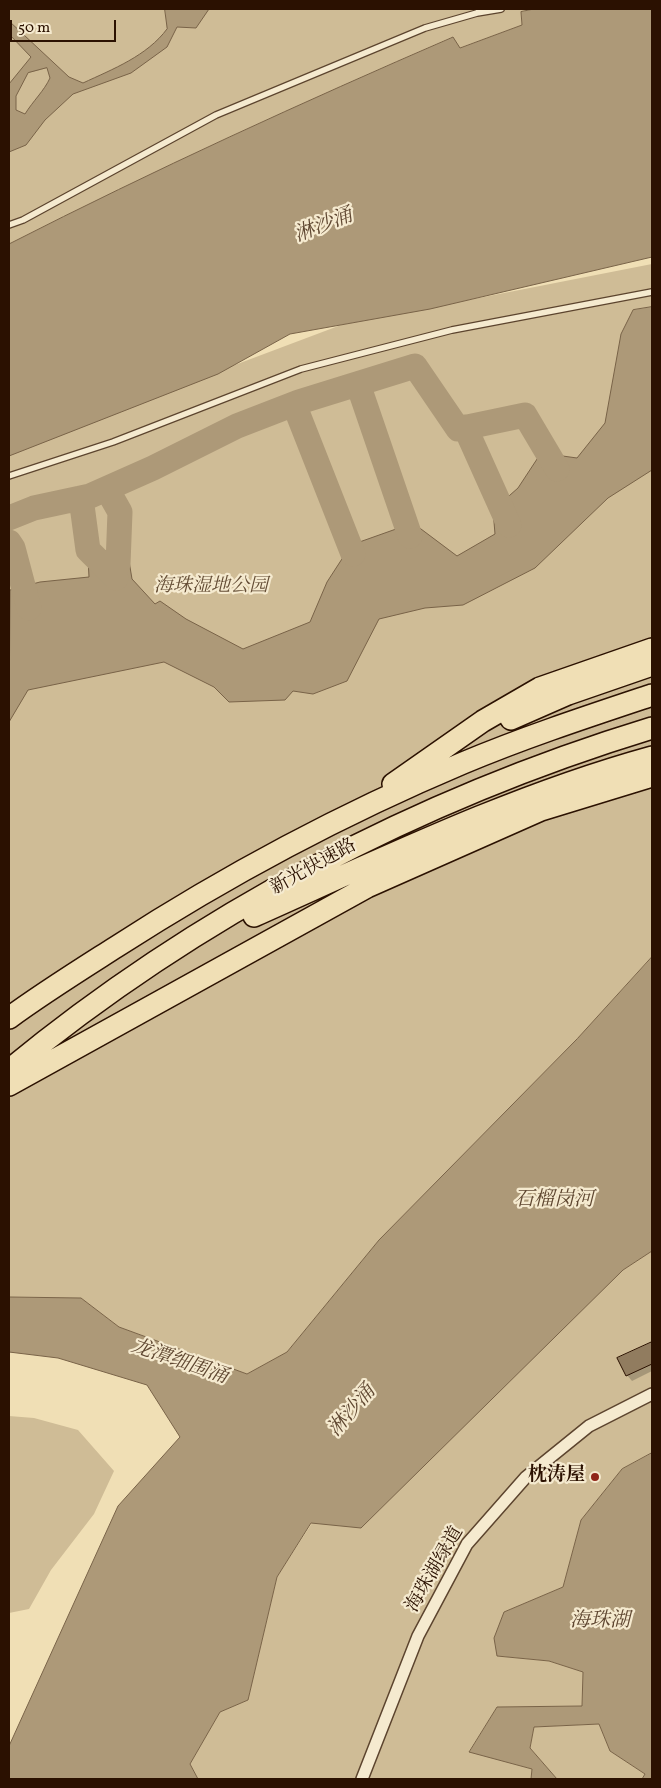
<!DOCTYPE html>
<meta charset="utf-8">
<style>
body{margin:0}
#map{position:relative;width:661px;height:1788px;overflow:hidden;background:#f0dfb5;font-family:Vollkorn,serif}
canvas{display:block}
.frame{position:absolute;inset:0;border:10px solid #2b1101;pointer-events:none}
.scale{position:absolute;left:10px;top:20px;width:106px;height:22px;box-sizing:border-box;border:2px solid #2b1101;border-top:0;padding-left:6px;font-size:15px;line-height:18px;white-space:nowrap;color:#2b1101;-webkit-text-stroke:4px #f5eacf;paint-order:stroke}
</style>
<div id="map">
<canvas width="661" height="1788"></canvas>
<div class="frame"></div>
<div class="scale">50 m</div>
</div>
<script>
const context = document.querySelector('canvas').getContext('2d');
context.lineJoin = 'round';
function paint(path, color) { context.fillStyle = color; context.fill(path, 'evenodd'); }
function stroke(path, color, width, dash) { context.strokeStyle = color; context.lineWidth = width; context.lineCap = dash ? 'butt' : 'round'; context.setLineDash(dash || []); context.stroke(path); }
function drawText(font, color, halo, rows, align = 'center') {
  context.font = font + ' Vollkorn,"Noto Serif SC",serif'; context.lineWidth = 4.5; context.setLineDash([]); context.textBaseline = 'middle'; context.strokeStyle = halo; context.fillStyle = color; for (const [text, x, y, turn = 0] of rows) {
    context.save(); context.translate(x, y); context.rotate((+turn || 0) * Math.PI / 180); context.textAlign = isNaN(turn) ? turn : align; if (halo) context.strokeText(text, 0, 0); context.fillText(text, 0, 0); context.restore();
  }
}
paint(new Path2D(`
 M9,9h525l-13,3 1,13 -63,23 -7,-11c-149,65 -298,133 -443,207z
 M652,264v693l-75,82 -198,201 -92,112 -40,22 -128,-47 -38,-29 -72,-1v-847l332,-125z
 M652,1251v202l-30,16 -41,51 -18,67 -59,25 -7,44 52,5 34,11 -1,34 -85,1 -28,44 63,18 -1,10h-333l-8,-15 30,-52 28,-12 29,-123 35,-54 311,-253z
 M9,1416l25,2 44,12 36,41 -20,43 -43,56 -22,39 -20,4z
 M599,1724l11,27 35,23 -3,5h-85l-27,-31 4,-21z`), '#cfbc96');
const water = new Path2D(`
 M165,9h44l-13,19 -19,-1 -10,20 -36,26 -58,21 -28,26 -19,25 -17,7v-68l22,-27 -22,-23v-13l60,56 14,6c30,-14 64,-27 84,-54zM47,68l3,10c-6,13 -17,23 -25,36l-9,-4v-14l12,-23z
 M534,9h118v248l-222,52 -140,25 -72,40 -209,82v-212c145,-74 294,-142 444,-207l7,11 62,-23 -1,-13z
 M652,307v163l-44,28 -73,70 -72,37 -38,3 -46,11 -32,62 -34,13 -20,-3 -8,9 -56,2 -15,-15 -50,-25 -136,28 -19,32 1,-132 30,-8 49,-5 -1,-19 38,-15 6,36 23,25 5,-3 26,18 57,30 67,-27 17,-40 24,-37 62,-22 44,33 38,-22 -2,-24 25,-22 23,-35 36,5 28,-35 16,-89 12,-24z
 M652,957v294l-29,19 -262,258 -50,-5 -34,54 -29,123 -28,12 -30,52 8,15h-189v-33l109,-240 62,-69 -33,-52 -89,-27 -49,-6v-55l72,1 38,29 128,47 40,-22 92,-112 198,-201z
 M652,1453v326h-10l3,-5 -35,-23 -11,-27 -65,3 -4,21 27,31h-26l1,-10 -63,-17 28,-45 85,-1 1,-34 -34,-11 -52,-5 -3,-18 10,-26 59,-25 18,-67 41,-51z`);
paint(water, '#ad9978');
stroke(water, '#796348', 1);
paint(new Path2D(`
 M652,1343v28l-20,10 -5,-6 -8,-17z`), '#0003');
stroke(new Path2D(`
 M358,384l52,152
 M294,404l59,150
 M465,427l44,98
 M107,489l13,23 -2,52
 M81,498l7,52 28,28
 M9,518l25,-10 56,-12 63,-28 84,-42 62,-24 116,-36 43,63 67,-14 32,54
 M9,542l4,6 16,60`), '#ad9978', 25);
const building = new Path2D(`
 M652,1342v22l-26,12 -9,-18z`);
paint(building, '#917c5f');
stroke(building, '#2b1101', 1);
const lane = new Path2D(`
 M477,13l24,-4
 M9,225l14,-5 193,-105 209,-87 52,-15 4,-4
 M9,476l104,-34 188,-73 151,-39 200,-38`);
const street = new Path2D(`
 M362,1779l56,-143 49,-92 59,-67 63,-51 63,-32`);
const highway = new Path2D(`
 M511,719l57,-25 84,-29
 M393,784l90,-63 57,-33 112,-39
 M254,916c130,-58 260,-121 398,-159
 M9,1018c34,-25 71,-48 107,-71 110,-71 226,-133 347,-184 62,-26 126,-47 189,-68
 M9,1070c188,-155 410,-271 643,-342
 M9,1085l358,-198 174,-77 111,-34`);
stroke(lane, '#5c442e', 8);
stroke(street, '#5c442e', 14);
stroke(highway, '#2b1101', 24);
stroke(lane, '#f5eacf', 5.5);
stroke(street, '#f5eacf', 11);
stroke(highway, '#f0dfb5', 21);
for (const [x, y, r, color] of [
 [595,1477,5,"#8f2418"]
]) { const dot = new Path2D(); dot.arc(x, y, r, 0, 2 * Math.PI); context.fillStyle = color; context.fill(dot); stroke(dot, '#f5eacf', 2); }
drawText('italic 19px', '#644d35', '#f5eacf', [
 ["海珠湿地公园",211,588]
]);
drawText('19px', '#2b1101', '#f5eacf', [
 ["新光快速路",314,868,-29],
 ["海珠湖绿道",436,1570,-60]
]);
drawText('bold 19px', '#2b1101', '#f5eacf', [
 ["枕涛屋",585,1477]
], 'right');
drawText('italic 20px', '#5f4731', '#f5eacf', [
 ["淋沙涌",324,227,-21],
 ["石榴岗河",554,1201],
 ["龙潭细围涌",179,1363,19],
 ["淋沙涌",353,1412,-49],
 ["海珠湖",600,1622]
]);
</script>
